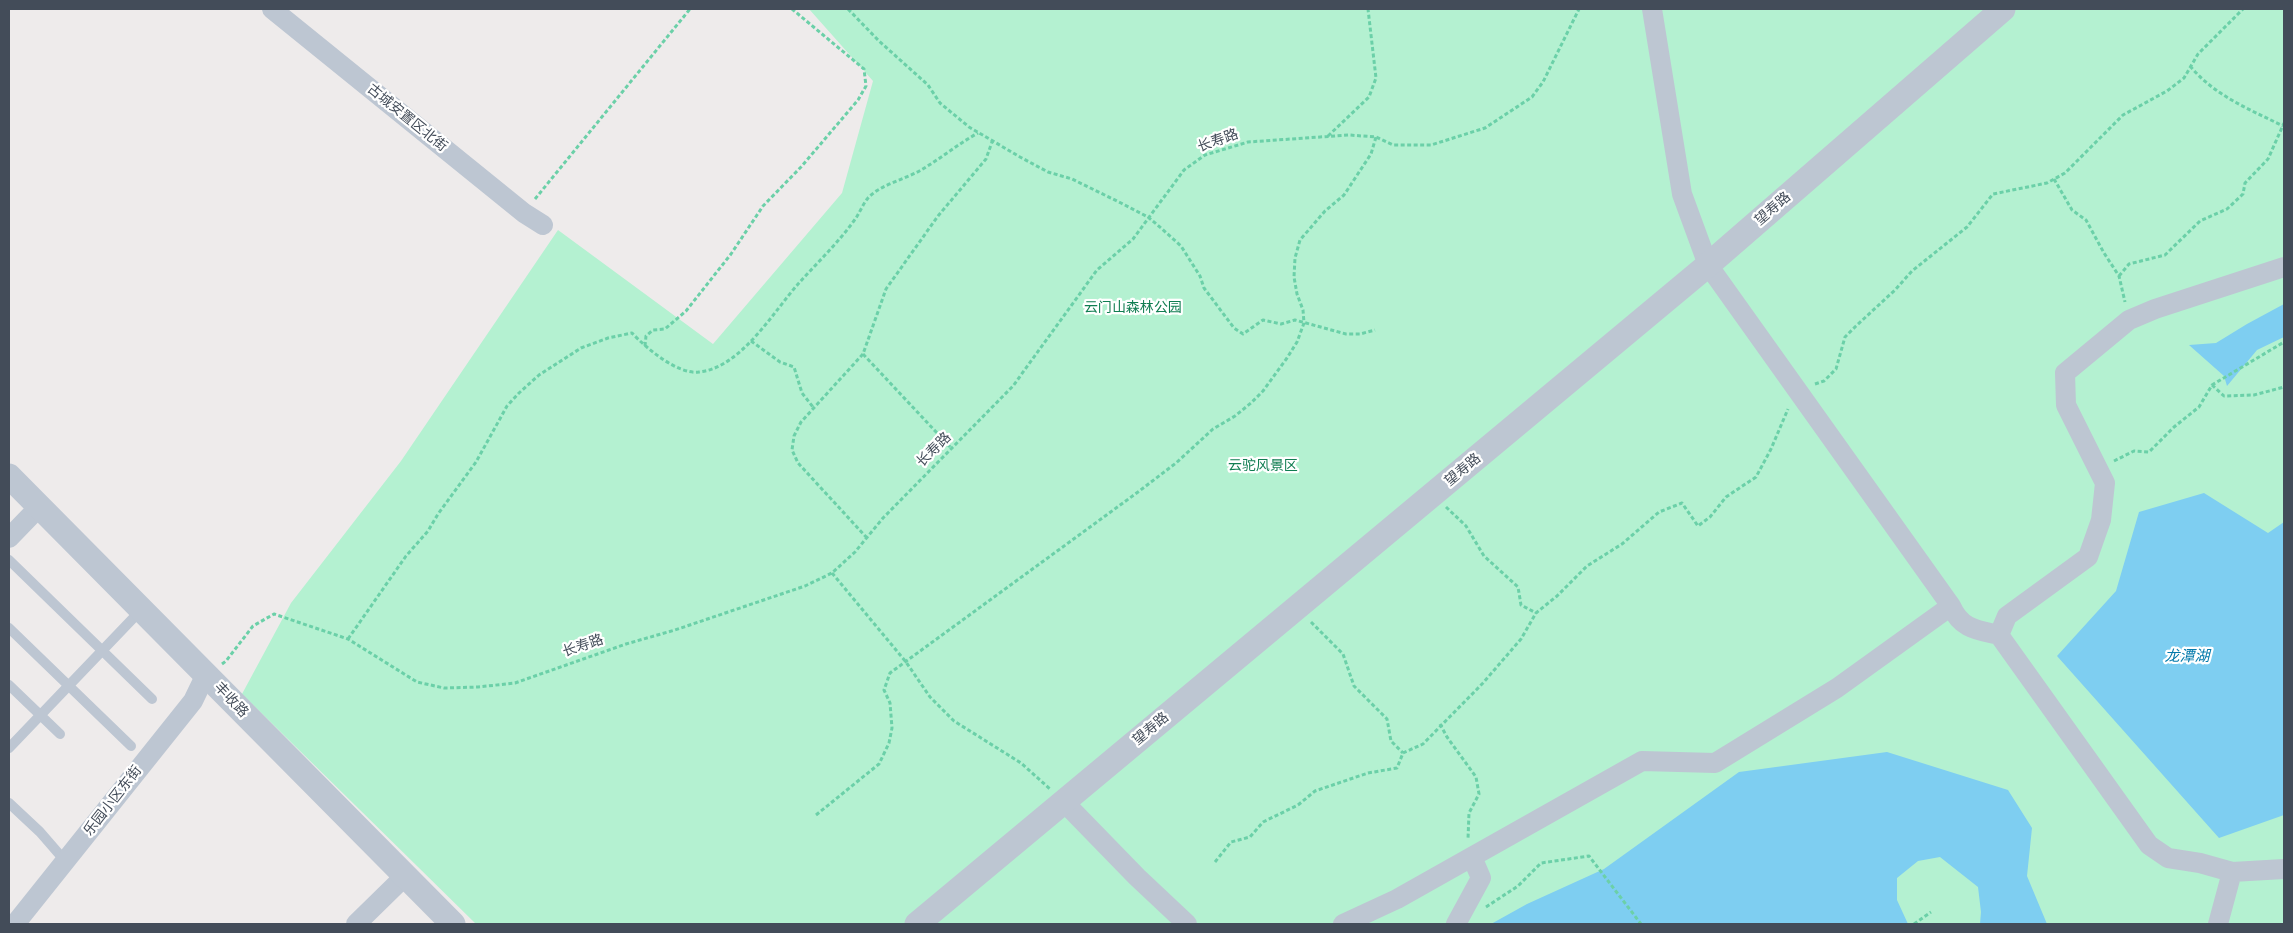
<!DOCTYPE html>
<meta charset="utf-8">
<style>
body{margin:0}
#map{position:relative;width:2293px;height:933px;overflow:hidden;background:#eeebeb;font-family:"Fira Sans",sans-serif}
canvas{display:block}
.frame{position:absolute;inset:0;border:10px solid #434c59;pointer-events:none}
</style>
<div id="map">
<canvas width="2293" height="933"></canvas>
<div class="frame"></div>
</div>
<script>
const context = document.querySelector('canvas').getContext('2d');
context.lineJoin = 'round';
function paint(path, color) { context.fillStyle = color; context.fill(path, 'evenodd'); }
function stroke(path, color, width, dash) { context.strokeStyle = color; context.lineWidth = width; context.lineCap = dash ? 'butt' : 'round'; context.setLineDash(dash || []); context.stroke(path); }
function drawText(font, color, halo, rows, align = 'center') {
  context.font = font + ' "Fira Sans","Noto Sans SC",sans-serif'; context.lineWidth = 4.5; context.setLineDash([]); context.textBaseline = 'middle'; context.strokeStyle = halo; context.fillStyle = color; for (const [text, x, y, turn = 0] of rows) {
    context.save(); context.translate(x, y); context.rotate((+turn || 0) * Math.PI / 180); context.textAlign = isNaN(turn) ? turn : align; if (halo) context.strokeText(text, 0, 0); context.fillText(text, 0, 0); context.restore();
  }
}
paint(new Path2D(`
 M809,9h1475v915h-1808l-234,-230 49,-91 110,-142 157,-231 155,114 129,-151 31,-112z`), '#b4f1d1');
paint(new Path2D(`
 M2284,304v33l-27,13 -30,36 -3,-10 -35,-31 27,-2 31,-19z
 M2204,493l64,40 16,-11v293l-65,23 -162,-182 59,-65 23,-79z
 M1887,752l121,38 24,38 -5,48 20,48h-67l1,-12 -3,-25 -38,-30 -22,4 -21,17v22l11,24h-417l36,-20 77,-35 135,-97z`), '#7ecef1');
stroke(new Path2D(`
 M848,9l31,32 49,44 12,18 29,24 51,30 28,15 24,7 49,24 27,14 13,11 20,18 19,30 4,12 30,40 9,6 20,-14 18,4 14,-4 51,14h14l15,-4
 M2190,66c25,30 59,43 93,60
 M1328,136l41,-39 7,-19 -8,-69
 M2054,179l18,31 14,10 18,33 15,23 6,26
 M535,199l155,-190
 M2119,276l10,-12 36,-9 35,-34 27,-12 16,-15 2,-11 23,-24 16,-36
 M751,341l29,21 14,5 8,26 11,14
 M645,346l1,-10 7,-6 12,-1 21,-18 45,-57 32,-48 38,-39 57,-67 8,-14 -2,-17 -72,-60
 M863,354l89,95
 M1815,384l9,-3 12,-12 9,-32 11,-11 39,-36 17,-19 55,-44 26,-33 54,-11 18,-10 58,-58 44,-24 17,-13 14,-24 45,-45
 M2212,385l12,11 30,-1 30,-8
 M2114,461l20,-10 15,1 25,-25 25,-20 13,-22 72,-43
 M1446,507l20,19 18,30 34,31 3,18 15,8
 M867,538l-69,-75 -6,-13 2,-14 7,-14 62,-68 23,-65 52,-73 48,-57 6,-17
 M832,573l74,89 24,35 24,24 67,42 29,26
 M1311,622l32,32 11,32 33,33 4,22 12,12
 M348,639l58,-83 22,-25 10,-17 38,-52 31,-56 12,-13 20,-18 42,-27 27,-10 24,-5c14,15 46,42 67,39 42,-4 74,-60 100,-89 19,-21 40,-41 57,-65 4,-6 7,-14 12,-20 13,-14 36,-18 53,-28 19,-11 37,-26 57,-37
 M222,664l4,-3 27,-35 21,-12 74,25 69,43 27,6 34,-1 37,-4 111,-39 49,-14 130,-44 27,-13 23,-21 28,-34 130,-132 84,-116 36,-31 51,-69 21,-15 43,-13 101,-7 27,2 17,8h38l54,-17 47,-31 11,-15 36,-73
 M1440,724l7,13 29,40 3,17 -10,19 -1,26
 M816,815l63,-51 10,-21 3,-15 -2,-25 -6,-13 6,-17 248,-181 38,-29 37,-34 22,-13 16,-13 12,-12 24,-33 10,-16 7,-19 -1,-13 -6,-16 -3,-17 1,-19 5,-18 25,-29 19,-16 27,-41 5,-17
 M1215,862l16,-20 19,-5 13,-15 35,-17 17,-14 53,-18 29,-5 6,-15 20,-9 60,-61 38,-44 15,-26 21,-17 30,-30 35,-22 37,-32 23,-9 16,23 12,-9 16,-20 30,-20 15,-28 17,-40
 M1486,907l32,-21 23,-23 48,-7 52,68
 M1914,924l17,-12`), '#6bd0a8', 3, [4, 2.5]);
stroke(new Path2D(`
 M9,560l143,139
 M9,628l122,118
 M9,685l51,49
 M9,748l132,-138
 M9,803l31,29 26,30`), '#bdc6d2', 10);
stroke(new Path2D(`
 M272,9l252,204 19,12
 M1652,9l30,185 26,71 243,341c10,23 26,24 48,29l150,210 19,13 32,5 32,9 52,-3
 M9,538l30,-31
 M1999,635l8,-19 81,-59 13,-37 4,-37 -39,-78 -1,-32 64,-53 26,-11 129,-42
 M1064,802l73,75 50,47
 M15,924l178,-223 13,-27
 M356,924l48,-47
 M1343,924l54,-25 245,-138 73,2 122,-75 114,-82
 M1456,924l25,-46 -9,-21
 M2218,924l14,-52`), '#bdc6d2', 20);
stroke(new Path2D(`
 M9,476l444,448
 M917,924l791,-659 295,-256`), '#bdc6d2', 25);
drawText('14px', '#434c59', '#fff', [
 ["古城安置区北街",407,118,39],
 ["长寿路",1218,141,-20],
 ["望寿路",1773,209,-41],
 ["长寿路",934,450,-45],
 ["望寿路",1463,470,-40],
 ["长寿路",583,646,-19],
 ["丰收路",231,700,47],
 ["望寿路",1151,729,-40],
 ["乐园小区东街",113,801,-52]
]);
drawText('14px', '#107d51', '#fff', [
 ["云门山森林公园",1133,308],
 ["云驼风景区",1263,466]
]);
drawText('italic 15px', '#0379ab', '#fff', [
 ["龙潭湖",2187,657]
]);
</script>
